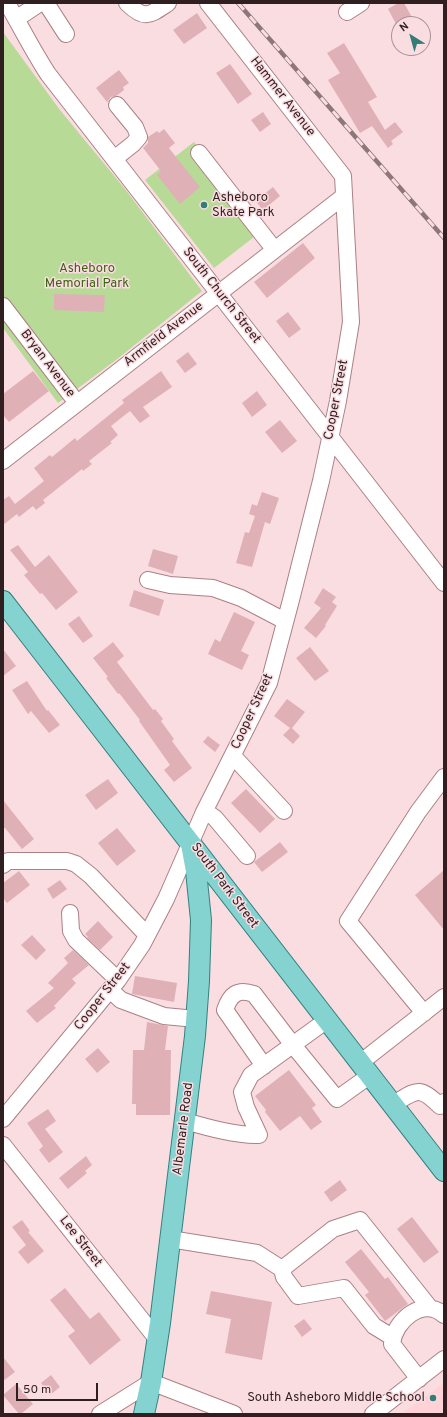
<!DOCTYPE html>
<style>
body{margin:0}
#map{position:relative;width:447px;height:1417px;overflow:hidden;background:#fadde1;font-family:Overpass,sans-serif}
canvas{display:block}
.frame{position:absolute;inset:0;border:4px solid #301f21;pointer-events:none}
.north{position:absolute;left:391px;top:16px;width:40px;height:40px;box-sizing:border-box;background:#fadde1;border:1px solid #a99194;border-radius:50%;rotate:323deg;font-size:11px;font-weight:700;line-height:16px;text-align:center;color:#301f21}
.north::after{content:'';display:block;margin:auto;width:14px;height:18px;background:#347c78;clip-path:polygon(50% 0,100% 100%,50% 72%,0 100%)}
.scale{position:absolute;left:16px;top:1383px;width:82px;height:18px;box-sizing:border-box;border:2px solid #301f21;border-top:0;padding-left:5px;font-size:12px;line-height:14px;white-space:nowrap;color:#301f21;-webkit-text-stroke:3px #fadde1;paint-order:stroke}
</style>
<div id="map">
<canvas width="447" height="1417"></canvas>
<div class="frame"></div>
<div class="north">N</div>
<div class="scale">50 m</div>
</div>
<script>
const context = document.querySelector('canvas').getContext('2d');
context.lineJoin = 'round';
function paint(path, color) { context.fillStyle = color; context.fill(path, 'evenodd'); }
function stroke(path, color, width, dash) { context.strokeStyle = color; context.lineWidth = width; context.lineCap = dash ? 'butt' : 'round'; context.setLineDash(dash || []); context.stroke(path); }
function drawText(font, color, halo, rows, align = 'center') {
  context.font = font + ' Overpass,sans-serif'; context.lineWidth = 3; context.setLineDash([]); context.textBaseline = 'middle'; context.strokeStyle = halo; context.fillStyle = color; for (const [text, x, y, turn = 0] of rows) {
    context.save(); context.translate(x, y); context.rotate((+turn || 0) * Math.PI / 180); context.textAlign = isNaN(turn) ? turn : align; if (halo) context.strokeText(text, 0, 0); context.fillText(text, 0, 0); context.restore();
  }
}
paint(new Path2D(`
 M444,1383v31h-43z`), '#fed2d7');
paint(new Path2D(`
 M3,32l57,78 65,79 77,102 -86,69 -58,43 -55,-75z
 M194,142l69,88 -49,38 -69,-88z`), '#b8da97');
paint(new Path2D(`
 M398,3h6l9,16 -7,5h-10l-8,-15z
 M197,13l10,15 -23,16 -11,-14z
 M344,43l33,54 -9,5 17,28 10,-8 8,10 -12,9 2,3 -5,4 -16,-22 -12,7 -32,-53 12,-7 -13,-20z
 M230,64l22,30 -14,10 -22,-31z
 M119,70l10,13 -6,4 1,3 -8,6 -5,1 -4,5 -11,-14z
 M263,112l8,12 -11,8 -9,-12z
 M164,129l11,14 -6,5 31,39 -20,17 -23,-29 4,-4 -18,-23 5,-5v-6l9,-6 2,2z
 M273,187l7,9 -17,14 -10,-12 7,-6 3,3z
 M303,243l12,15 -48,40 -13,-16z
 M54,294l51,1 -1,17 -50,-2z
 M288,312l13,17 -12,9 -13,-17z
 M188,352l9,12 -12,9 -9,-12z
 M33,371l16,20 -40,31 -6,-7v-21z
 M161,371l11,16 -29,20 7,9 -10,7 -10,-12 -19,15 7,9 -8,7 2,1 -23,18 3,3 -9,7 -1,-2 -39,31 2,3 -9,7 -3,-4 -14,11 -2,-3 -14,11v-25l6,-4 6,8 29,-23 -10,-13 16,-13 2,2 23,-19 2,3 47,-38 -2,-3z
 M257,391l10,14 -15,12 -10,-14z
 M280,420l17,21 -15,12 -17,-21z
 M262,492l17,6 -9,26 -5,-2 -13,45 -16,-4 9,-31 4,1 6,-17 -6,-2 3,-10 5,2z
 M18,545l17,22 14,-12 29,37 -22,18 -14,-17 -2,1 -16,-19 4,-3 -18,-22z
 M153,549l25,7 -5,18 -25,-8z
 M323,588l13,9 -4,5 5,4 -12,19 1,1 -10,12 -12,-10 17,-20 -7,-5z
 M134,590l30,10 -5,16 -30,-10z
 M234,612l21,10 -14,29 8,4 -7,15 -34,-16 7,-15 5,3z
 M79,616l14,20 -10,7 -15,-19z
 M113,642l11,14 -7,6 36,48 2,-1 8,10 -2,2 13,18 -2,2 20,27 -18,14 -10,-12 6,-5 -31,-44 1,-1 -21,-27 -1,1 -12,-16 2,-1 -15,-19z
 M310,647l19,24 -14,10 -19,-23z
 M3,649l13,17 -13,10z
 M27,681l20,30 1,-1 12,15 -11,8 -18,-22 -3,3 -16,-24z
 M287,699l18,13 -13,16 8,8 -7,8 -10,-9 7,-7 -16,-12z
 M208,736l12,9 -5,7 -12,-10z
 M108,779l10,14 -22,17 -11,-15z
 M246,789l29,30 -15,14 -29,-30z
 M3,800l31,39 -12,10 -17,-21h-2z
 M117,828l19,23 -19,15 -19,-23z
 M280,842l8,10 -26,20 -8,-10z
 M444,870v60l-29,-35z
 M19,871l11,14 -23,18 -4,-5v-15z
 M60,880l7,9 -14,10 -6,-10z
 M98,921l15,16 -13,13 -13,-12 1,-1 -3,-3z
 M32,935l14,15 -10,10 -15,-15z
 M73,950l16,15 -17,14 4,4 -22,23 2,2 -19,15 -11,-12 28,-23 -6,-5 20,-20 -4,-5z
 M135,976l42,7 -3,19 -42,-8z
 M147,1022l21,4 -3,24h6l-1,65h-34v-11h-4l1,-54h11z
 M98,1048l12,14 -13,11 -12,-14z
 M289,1070l27,35 -4,3 10,14 -11,8 -11,-14 -20,15 -15,-19 1,-2 -11,-14z
 M48,1109l8,12 -11,8 18,23 -14,11 -10,-13 4,-4 -16,-23z
 M86,1156l6,9 -7,6 2,2 -19,16 -9,-11z
 M340,1180l7,10 -16,12 -7,-10z
 M412,1217l27,35 -15,11 -27,-34z
 M22,1220l8,11 -2,1 16,19 -16,13 -10,-12 8,-7 -14,-18z
 M361,1249l24,30 3,-2 20,27 -23,17 -20,-26 4,-3 -24,-30z
 M65,1288l25,31 9,-7 22,28 -31,25 -22,-29 7,-5 -25,-31z
 M211,1291l61,11 -10,58 -37,-7 6,-34 -25,-5z
 M304,1319l8,10 -10,8 -8,-11z
 M3,1357l12,15 -12,9z
 M51,1375l9,12 -10,8 -9,-12z
 M16,1384l17,20 -12,10h-2l-16,-19z`), '#dfb1b7');
const minor = new Path2D(`
 M7,3c14,24 26,48 41,71l396,509
 M46,3l20,31
 M127,3c18,18 23,12 41,0
 M347,12l14,-9
 M16,19l24,-16
 M199,153l75,96
 M114,159l19,-15 6,-7 -4,-10 -18,-22
 M3,306l74,97
 M3,461l341,-265
 M148,580l22,5 43,3 28,10 44,23
 M233,756l51,55
 M205,811l10,7 32,38
 M3,865l5,-4h59l9,3 15,12 56,59
 M70,913l1,18 5,9 42,40
 M110,990l11,10 43,16 32,3
 M424,1013l-76,-92 70,-109 26,-35
 M360,1063l84,-66
 M264,1066l-39,-56c5,-15 12,-22 29,-16l39,51 44,54 32,-23
 M392,1105c24,-14 26,-21 48,1l4,-4
 M3,1119l115,-139 24,-35 24,-46 38,-87 65,-129 22,-83 30,-119 17,-80 13,-79 -8,-146 -135,-173
 M185,1121c21,6 52,15 74,14l-13,-28 -4,-15 9,-17 76,-55
 M3,1145l154,194
 M170,1239l87,14 25,16
 M392,1337l-18,-11 -30,-38 -46,8 -14,-19 -2,-8 51,-40 27,-9 70,88
 M419,1379l-27,-35c2,-23 31,-48 52,-29
 M100,1414l51,-32 83,32
 M373,1414l71,-55`);
const major = new Path2D(`
 M3,601l441,570
 M144,1414l7,-32 9,-59 35,-287 4,-55 2,-61 -5,-49 -5,-27`);
stroke(minor, '#ab8086', 18);
stroke(major, '#33817e', 22);
stroke(minor, '#fff', 16);
stroke(major, '#85d3d0', 20);
const rail = new Path2D(`
 M238,3l206,235`);
stroke(rail, '#8d777a', 4.5);
stroke(rail, '#fadde1', 3, [9]);
for (const [x, y, r, color] of [
 [204,205,4,"#347c78"],
 [433,1398,4,"#347c78"]
]) { const dot = new Path2D(); dot.arc(x, y, r, 0, 2 * Math.PI); context.fillStyle = color; context.fill(dot); stroke(dot, '#fadde1', 1.5); }
drawText('13px', '#301f21', '#fadde1', [
 ["Hammer Avenue",282,97,52],
 ["South Church Street",221,296,52],
 ["Armfield Avenue",164,335,-38],
 ["Bryan Avenue",47,364,53],
 ["Cooper Street",337,400,-79],
 ["Cooper Street",253,712,-65],
 ["South Park Street",224,886,53],
 ["Cooper Street",103,997,-52],
 ["Albemarle Road",184,1129,-83],
 ["Lee Street",80,1242,52]
]);
drawText('13px', '#301f21', '#fadde1', [
 ["Asheboro",212,198],
 ["Skate Park",212,213],
 ["South Asheboro Middle School",425,1398,"right"]
], 'left');
drawText('13px', '#406016', '#fadde1', [
 ["Asheboro",87,269],
 ["Memorial Park",87,284]
]);
</script>
